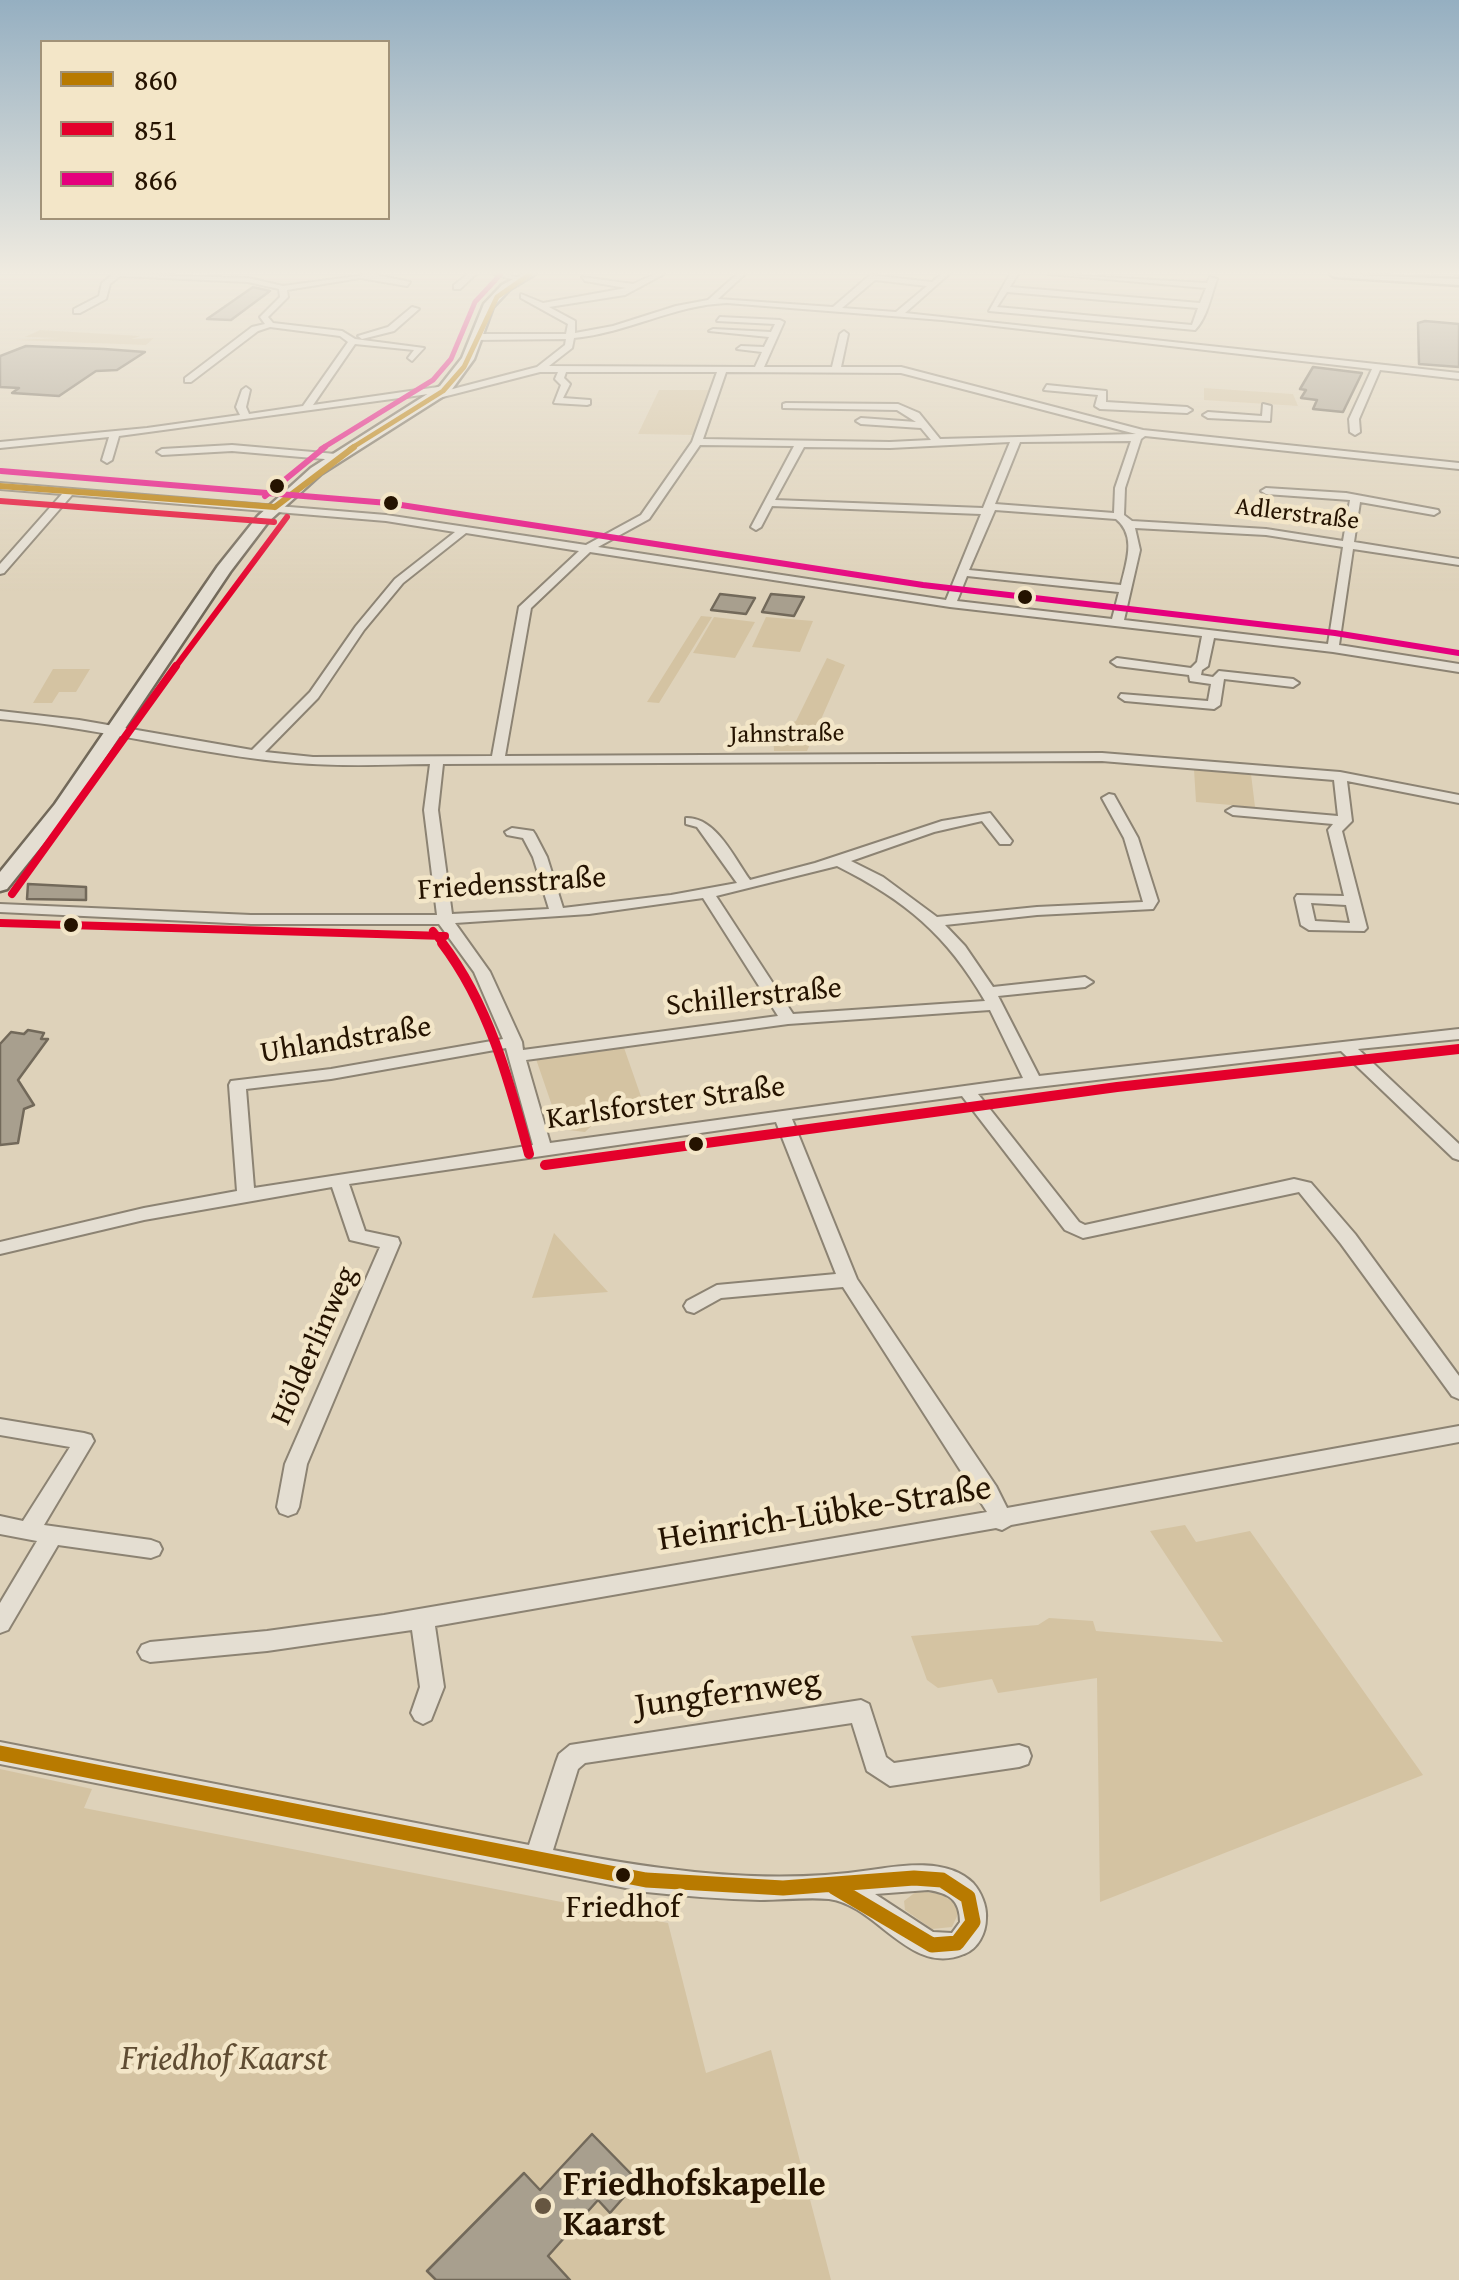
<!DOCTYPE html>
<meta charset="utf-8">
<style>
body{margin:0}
#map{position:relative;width:1459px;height:2280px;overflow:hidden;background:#ded2ba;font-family:"Gentium Book Plus",serif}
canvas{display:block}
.legend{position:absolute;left:40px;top:40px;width:350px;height:180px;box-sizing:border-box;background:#f3e6c8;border:2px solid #a19278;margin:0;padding:12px 18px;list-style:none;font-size:30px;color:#251300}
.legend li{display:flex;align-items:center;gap:20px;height:50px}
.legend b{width:50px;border:2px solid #a19278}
</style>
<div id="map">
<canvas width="1459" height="2280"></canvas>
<ul class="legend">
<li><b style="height:12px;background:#b87a00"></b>860</li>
<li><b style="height:12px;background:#e4002b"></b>851</li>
<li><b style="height:12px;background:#e5007d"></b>866</li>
</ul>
</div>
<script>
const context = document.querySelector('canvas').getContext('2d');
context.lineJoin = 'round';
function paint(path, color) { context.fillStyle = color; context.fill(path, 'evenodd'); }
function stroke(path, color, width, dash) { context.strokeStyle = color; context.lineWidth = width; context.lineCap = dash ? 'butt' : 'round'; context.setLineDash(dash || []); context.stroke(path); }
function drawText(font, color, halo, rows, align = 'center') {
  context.font = font + ' "Gentium Book Plus",serif'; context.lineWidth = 9; context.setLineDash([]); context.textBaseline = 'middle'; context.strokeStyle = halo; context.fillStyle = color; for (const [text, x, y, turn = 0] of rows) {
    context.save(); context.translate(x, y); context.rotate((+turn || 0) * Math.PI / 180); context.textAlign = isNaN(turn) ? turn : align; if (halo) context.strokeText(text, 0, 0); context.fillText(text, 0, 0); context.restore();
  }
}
paint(new Path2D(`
 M40,330l100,6 -8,3 22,-1 -8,7 -132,-5 45,-2 -34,-1z
 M1204,388l89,6 5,12 -94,-6z
 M659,390h54l-16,45 -59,-1z
 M701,616l11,1 -53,86 -12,-1z
 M714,617l41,5 -20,36 -42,-5z
 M766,617l47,4 -13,31 -48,-5z
 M827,658l18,7 -38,86h-33l-1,-20 23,-10z
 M53,669h37l-14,23h-17l-7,11h-19z
 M1194,769l57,5 4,33 -59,-5z
 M622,1042l23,66 -43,8 -17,16 -25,-3 -24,-70z
 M554,1233l54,59 -76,6z
 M1185,1525l11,17 54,-11 173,244 -323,127 -3,-224 -99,15 -6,-14 -54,9 -11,-8 -16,-44 127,-11 11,-7 44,3 3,10 127,11 -73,-111z
 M0,1769l92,20 -8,19 584,115 38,150 65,-23 60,230h-831z
 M917,1891l24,3 15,10 3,8 -7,15 -20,2 -27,-19 -1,-9z`), '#d4c3a2');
paint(new Path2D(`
 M1421,274h9l1,1 -4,3z
 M1448,274h11v3z`), '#b9a787');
const building = new Path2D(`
 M253,287l17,4 -39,29 -24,-1z
 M1425,321l34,3v43l-40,-3 -1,-41z
 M26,346l78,3 41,3 -28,18 -21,1 -37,25 -47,-3 7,-5 -19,-1v-31z
 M1313,367l49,6 -19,39 -30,-3 4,-9 -16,-2 5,-8 -6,-1z
 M720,594l35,4 -9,16 -35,-4z
 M771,594l33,3 -10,19 -32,-4z
 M28,884l58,3v13l-59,-1z
 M28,1030l16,3 -3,6h7l-30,41 16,25 -10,4 -6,34 -18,2v-101l11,-12 13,2z
 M592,2134l46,47 -28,32 -12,-13 -50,56 22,24h-134l-9,-9 97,-98 16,17z`);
paint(building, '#a89f8e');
stroke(building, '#72695a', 2.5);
const street = new Path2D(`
 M113,274l135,4 35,8 89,-12 38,8 -3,4 -47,-8 -73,12 1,7 -20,20 5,6 69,8 13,8 69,9 -12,13 -4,-3 6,-8 -59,-6 -42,61 132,-19 4,4 88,-23 28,-22 1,-6 -90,1 -4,-3 4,-3h90l2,-10 -47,-26v-4l22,9 83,-15 -41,-7 -3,-4 51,7 22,-10h9l-39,21 -76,12 26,14v12l38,-7 63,-20 32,-6 29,-26h8l-27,25 115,8 37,-32 62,7 9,-8h8l-44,39 554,60v6l-79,-9 -21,49 1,13 -5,3 -5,-3 -1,-13 23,-50 -430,-49 -215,-17c-53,2 -100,30 -153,35l-2,10 -23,18 206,1 7,-15 -25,-3 4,-3 23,1 5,-10 -60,-6 4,-2 58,3 4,-8 -58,-3 3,-4 60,3 4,2 -20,45h68l8,-33 4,-3 4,3 -7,33h60l242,63 316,33v6l-314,-33 -4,3 -16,49 -1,27 8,6 134,8 77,12 7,-41 -84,-6 -5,-3 5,-3 80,5 92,17 1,2 -5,3 -74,-13 -6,40 105,17v6l-106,-16 -14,96 120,19v8l-126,-20 -119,-14 -6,28 -6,4 -1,5 12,2 6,-6 74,8 6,4 -6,4 -69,-8 -4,26 -6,4 -89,-8 -6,-4 2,-3 87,7 3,-17 -21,-3 -1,-6 -72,-9 -6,-4 6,-4 74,10 6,-6 5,-26 -252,-29 -360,-55 -59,56 -26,148 597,-3 238,19 119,23v8l-112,-22 5,40 -10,10 25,97 -3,3 -55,-1 -8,-5 -6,-27 2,-3 47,1 -16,-66 5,-6 -100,-9 -7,-4 7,-4 105,9 -4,-36 -232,-19 -659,3 -5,46 14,104 97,-5 -16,-52 -10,-19 -16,-3 -2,-3 7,-4 21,3 2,3 12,23 16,51 108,-13 66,-12 -40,-56 -11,-3v-6c30,-1 48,40 64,62l65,-17 127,-42 48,-8 22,28 -2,3h-10l-18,-23 -48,11 -83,29 32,16 54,40 100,-10 106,-5 -19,-64 -22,-40 7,-4 5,1 24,43 20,63 -5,8 -116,6 -92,10 20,21 28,41 92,-10 8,5 -8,5 -87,9 41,80 420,-47v10l-101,10 101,95v16l-6,-2 -112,-107 -363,43 101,128 6,3 209,-46 17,4 44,51 104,142v23l-7,-3 -111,-152 -42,-52 -216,46 -18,-8 -103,-134 -170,23 65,160 139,207 11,22 452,-82v16l-448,83 -9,5 -6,-2 -561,98 9,61 -13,33 -8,4 -8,-4 -4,-7 9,-26 -8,-57 -145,21 -117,11 -8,-3 -4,-7 4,-7 8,-3 117,-11 117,-16 603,-103 -144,-225 -122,11 -27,15 -7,-2 -3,-5 3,-5 30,-16 119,-11 -60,-152 -427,62 16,47 33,7 2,5 -93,221 -8,43 -3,6 -8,3 -8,-3 -3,-6 8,-43 95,-217 -30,-7 -18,-53 -188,33 -144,34v-12l144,-34 93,-17 -8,-106 2,-4 100,-12 172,-30 -29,-67 -35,-48h-188l-251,-12v-8l251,11h186l-13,-105 6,-46c-52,1 -103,3 -155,-3 -92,-10 -182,-34 -275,-42v-8l79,9 173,30 58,-58 46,-66 39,-47 60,-47 -69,-11 -314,-26 -68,78 -4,1v-10l62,-70 -62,-5v-6l386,32 200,30 55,-30 51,-73 25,-70h-151l-2,6 6,6 -7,14 27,2v4l-3,1 -33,-2 7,-18 -6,-6 3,-7h-18l-105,27 -5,-3 6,-3 -317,43 -7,24 -5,3 -5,-3 7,-23 -109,11v-6l147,-14 93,-13 -4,-8 6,-17 4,-3 4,3 -4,17 3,7 54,-8 45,-64 -8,-6 -70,-9 -12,4 -67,51h-6v-4l67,-51 13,-3 -5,-7 20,-20 -1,-8 -31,-7 -128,-6 -10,8 -4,15 -26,14h-6v-4l25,-13 3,-13zM875,280l52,6 -31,26 -54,-4zM726,372l175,1 235,61 -196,5 -21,-26 -21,-9 -112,-1 -3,1v4l114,2 19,12 -55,-4 -5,3 5,3 60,4 10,12 -41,2 -187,-3zM1131,441l-16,47 -1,25 -119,-9 25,-62zM1010,442l-27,66 -208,-8 29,-53 86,1zM700,445l94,1 -43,81 5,3 5,-3 11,-21 209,8 -35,86 -348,-53 51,-28zM995,510l121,9c21,17 10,44 5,66l-152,-15zM1135,528l131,7 77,12 -15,97 -204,-24 16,-70zM466,533l113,18 -60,56 -27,149 -179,1 -48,-5 53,-54 46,-68 39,-47zM967,576l152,16 -7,27 -155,-18zM837,866c68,34 110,69 148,135l-192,13 -77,-118zM703,898l75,118 -255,34 -1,-8 -32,-70 -35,-49 134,-9zM1311,903l35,2 4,18 -35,-2zM990,1010l33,68 -473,65 -24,-83 262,-36zM506,1048l27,97 -279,43 -8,-99 85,-10z
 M468,274h8l-16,15h-6v-4z
 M494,274h12l16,5 -4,2z
 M1010,274h8l-8,13 190,16 6,-15 -157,-14 158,9 3,-6 7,2c-6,17 -10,39 -22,51l-206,-19zM1007,292l191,16 -6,17 -195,-18z
 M412,307l7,2 -25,22 -32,8 -4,-3 30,-9z
 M1047,385l59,6v11l81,5 5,3 -5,3 -87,-4 -5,-3 3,-11 -54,-5z
 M1263,404l8,2 -1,15 -62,-3 -5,-3 5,-3 54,4z
 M232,445l104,9 5,3 -5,3 -104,-9 -70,4 -5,-3 5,-3z
 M0,1419l84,14 7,2 3,6 -50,84 107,15 8,3 3,6 -3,6 -8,3 -93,-13 -50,85 -8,3v-30l37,-62 -37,-7v-18l23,5 47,-74 -70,-12z
 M861,1700l8,4 17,53 8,6 125,-18 9,3 3,8 -3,8 -9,3 -129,19 -23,-15 -15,-48 -267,40 -7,6 -25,81c104,20 212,36 318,20 31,-5 77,-12 102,13 8,9 14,23 13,35 0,15 -8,31 -22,36 -54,23 -87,-49 -135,-55 -22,-2 -47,1 -69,1 -38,-1 -76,-4 -114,-8l-646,-128v-22l529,103 27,-83 3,-8 11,-9zM928,1890c21,3 32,10 32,32l-8,11 -19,-1 -58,-38z`);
const secondary = new Path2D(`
 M523,274h12l-25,15 -17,18 -19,52 -24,33 -129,82 -53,48 -38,50 -161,240 -62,77 -7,2v-19l55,-68 163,-238 40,-50 53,-48 129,-82 22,-28 22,-54 18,-19z
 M1330,274l129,5v6l-124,-8z`);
stroke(street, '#8c8373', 4);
stroke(secondary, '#72695a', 5);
paint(street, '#e4ded2');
paint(secondary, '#e4ded2');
stroke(new Path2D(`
 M350,449l93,-58 21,-24 33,-70 33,-23`), '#b87a00', 5);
stroke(new Path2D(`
 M0,486l275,21
 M275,507l79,-60`), '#b87a00', 6);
stroke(new Path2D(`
 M0,1753l646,127 137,8 131,-10 28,2 26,17 5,25 -16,21 -25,2 -98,-58`), '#b87a00', 15);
stroke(new Path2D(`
 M0,501l274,21
 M174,669l113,-152`), '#e4002b', 6);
stroke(new Path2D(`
 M12,894l164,-228
 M0,923l445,13
 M433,931l11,14`), '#e4002b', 8);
stroke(new Path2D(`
 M442,943c47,62 67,137 87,211
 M545,1165l572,-78 342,-38`), '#e4002b', 10);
stroke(new Path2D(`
 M321,449l112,-69 18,-21 24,-57 26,-28`), '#e5007d', 5);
stroke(new Path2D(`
 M1,471l387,32 535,82 412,48 124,20
 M265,496l60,-49`), '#e5007d', 6);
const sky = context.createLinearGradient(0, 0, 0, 593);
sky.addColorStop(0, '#95afc1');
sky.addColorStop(0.46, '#f0ebe0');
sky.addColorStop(1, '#f0ebe000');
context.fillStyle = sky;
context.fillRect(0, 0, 1459, 593);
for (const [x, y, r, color] of [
 [277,486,9,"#251300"],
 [391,503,9,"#251300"],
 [1025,597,9,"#251300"],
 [71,925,9,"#251300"],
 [696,1144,9,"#251300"],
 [623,1875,9,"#251300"],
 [543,2206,10,"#665641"]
]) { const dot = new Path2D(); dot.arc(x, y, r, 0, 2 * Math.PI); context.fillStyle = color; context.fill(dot); stroke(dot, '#f3e6c8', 4); }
drawText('25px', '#251300', '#f3e6c8', [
 ["Adlerstraße",1297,515,7],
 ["Jahnstraße",787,735,-1]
]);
drawText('30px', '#251300', '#f3e6c8', [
 ["Friedensstraße",512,885,-4],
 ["Schillerstraße",754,998,-6],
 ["Uhlandstraße",346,1041,-9],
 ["Karlsforster Straße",666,1104,-8],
 ["Hölderlinweg",315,1346,-66]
]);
drawText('32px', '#251300', '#f3e6c8', [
 ["Friedhof",623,1909]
]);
drawText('35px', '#251300', '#f3e6c8', [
 ["Heinrich-Lübke-Straße",825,1515,-9],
 ["Jungfernweg",728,1695,-8]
]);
drawText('italic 35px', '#5f4c32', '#f3e6c8', [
 ["Friedhof Kaarst",224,2060]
]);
drawText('bold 35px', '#251300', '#f3e6c8', [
 ["Friedhofskapelle",563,2186],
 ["Kaarst",563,2226]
], 'left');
</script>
